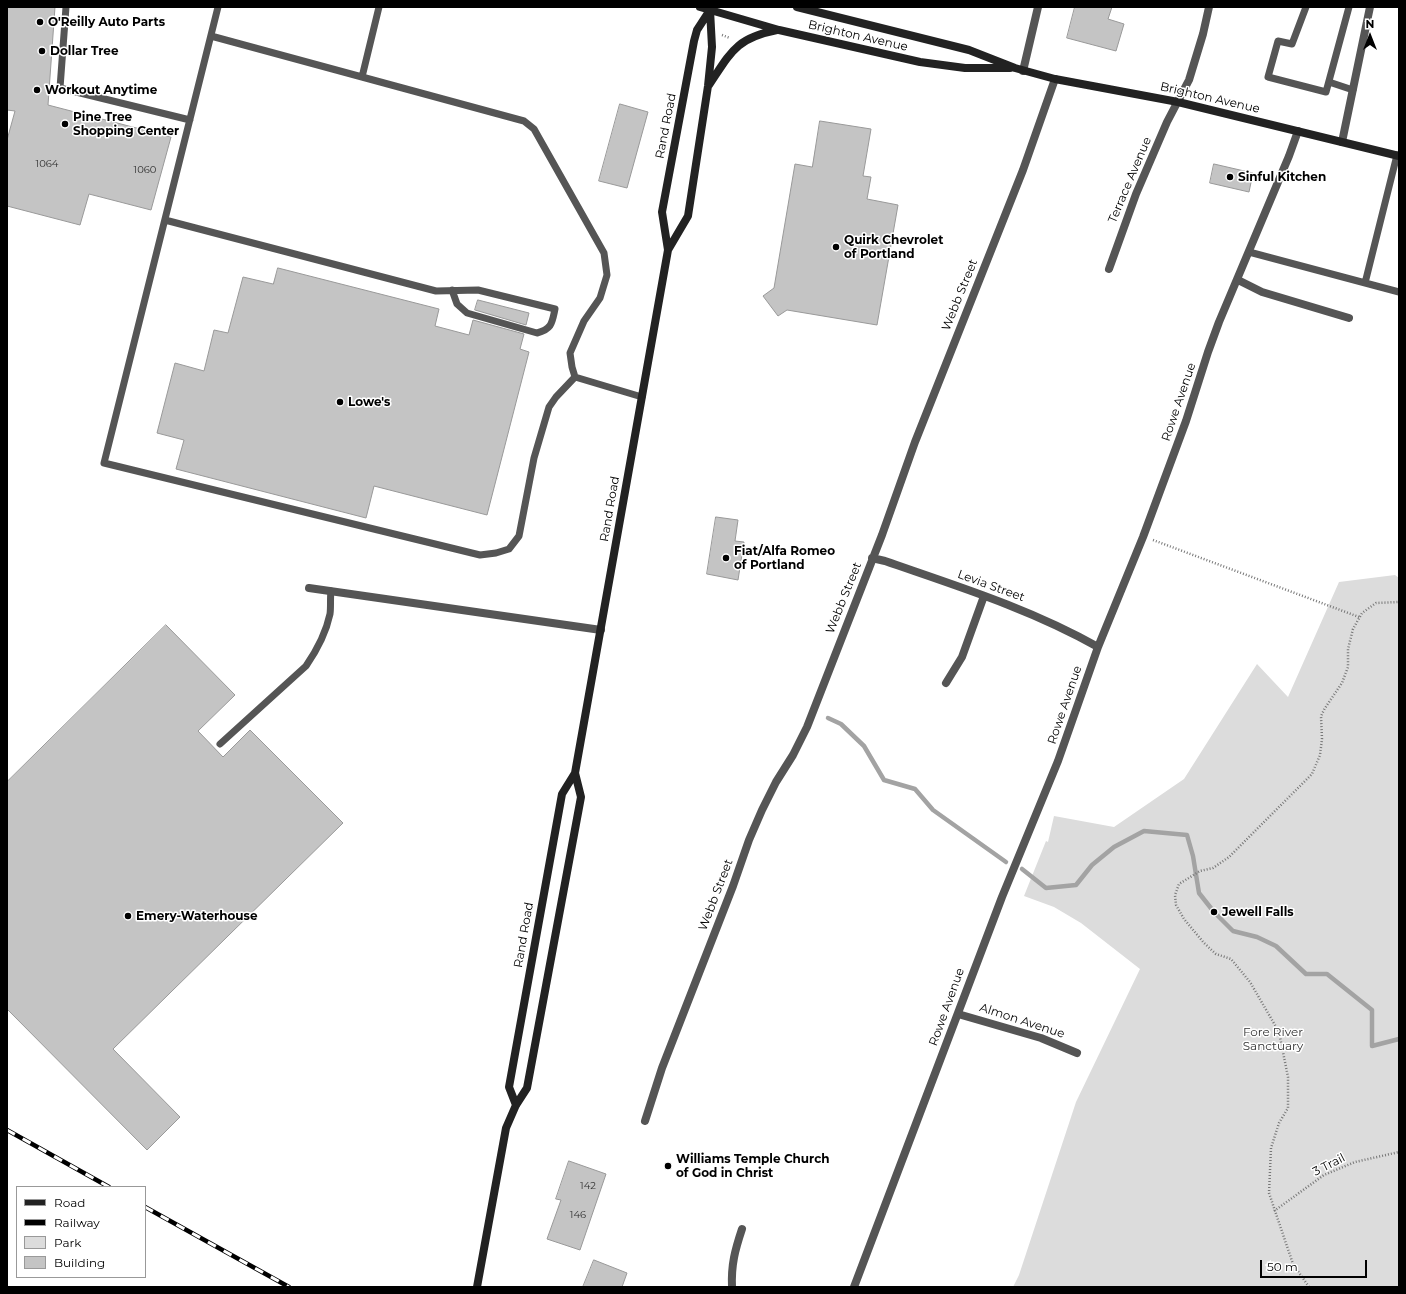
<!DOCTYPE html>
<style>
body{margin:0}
#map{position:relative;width:1406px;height:1294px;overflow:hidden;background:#fff;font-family:Montserrat,sans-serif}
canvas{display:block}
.frame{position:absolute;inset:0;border:8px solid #000;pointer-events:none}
.legend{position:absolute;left:16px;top:1186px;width:130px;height:92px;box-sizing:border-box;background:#fff;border:1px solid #999;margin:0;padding:5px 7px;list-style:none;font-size:12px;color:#000}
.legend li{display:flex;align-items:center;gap:8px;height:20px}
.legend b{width:20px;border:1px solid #999}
.north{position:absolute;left:1350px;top:16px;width:40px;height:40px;-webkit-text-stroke:3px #fff;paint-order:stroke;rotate:0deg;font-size:11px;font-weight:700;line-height:16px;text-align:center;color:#000}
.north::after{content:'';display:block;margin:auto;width:14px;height:18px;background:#000;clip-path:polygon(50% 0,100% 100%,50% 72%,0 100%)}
.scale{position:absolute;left:1260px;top:1260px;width:107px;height:18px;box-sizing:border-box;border:2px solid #000;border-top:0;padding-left:5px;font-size:12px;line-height:14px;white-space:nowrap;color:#000;-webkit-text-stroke:3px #fff;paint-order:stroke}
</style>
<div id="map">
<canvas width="1406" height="1294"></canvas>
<div class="frame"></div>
<ul class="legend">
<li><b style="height:5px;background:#222"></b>Road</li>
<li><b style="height:5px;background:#000"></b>Railway</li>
<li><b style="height:11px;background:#dcdcdc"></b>Park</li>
<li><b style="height:11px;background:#c4c4c4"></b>Building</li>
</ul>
<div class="north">N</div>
<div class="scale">50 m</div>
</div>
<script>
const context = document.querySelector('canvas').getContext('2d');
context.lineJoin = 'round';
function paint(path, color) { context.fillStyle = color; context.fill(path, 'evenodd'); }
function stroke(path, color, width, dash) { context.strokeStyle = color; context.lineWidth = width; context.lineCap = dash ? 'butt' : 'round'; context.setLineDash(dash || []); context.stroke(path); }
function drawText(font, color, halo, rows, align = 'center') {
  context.font = font + ' Montserrat,sans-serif'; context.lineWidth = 3; context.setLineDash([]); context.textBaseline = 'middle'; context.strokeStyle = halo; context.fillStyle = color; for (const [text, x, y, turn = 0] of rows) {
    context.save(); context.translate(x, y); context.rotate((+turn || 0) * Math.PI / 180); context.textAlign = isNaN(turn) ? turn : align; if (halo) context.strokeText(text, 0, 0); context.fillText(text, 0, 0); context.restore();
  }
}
paint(new Path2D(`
 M1395,575l4,3v709h-386l6,-12 57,-173 64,-133 -59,-46 -27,-16 -30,-11 22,-55 2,1 6,-26 60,11 70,-48 73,-115 31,33 51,-115z`), '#dcdcdc');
stroke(new Path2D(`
 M828,718l13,6 23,22 20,34 31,9 18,21 73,52
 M1022,869l24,19 30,-3 16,-20 22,-18 30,-16 43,4 6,21 6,37 15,19 19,19 24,6 19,9 30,28h21l45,36v36l27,-7`), '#a3a3a3', 4.5);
const building = new Path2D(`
 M7,7h48l-7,98 123,32 -20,73 -62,-16 -9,31 -73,-19v-66l8,-29 -8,-1z
 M1075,7h37l-4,12 16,5 -8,27 -49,-13z
 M620,104l28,8 -21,76 -28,-7z
 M820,121l51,8 -8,47 8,1 -4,22 31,6 -21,120 -90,-15 -9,6 -15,-20 11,-8 21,-124 17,3z
 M1214,164l39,9 -4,19 -39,-9z
 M278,268l161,41 -4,17 34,9 4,-15 51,14 -4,15 9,3 -42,163 -113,-29 -8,32 -190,-49 8,-29 -27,-7 18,-70 29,8 10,-41 14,3 15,-56 30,7z
 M478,300l51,13 -3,12 -51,-15z
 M716,517l22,3 -3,21 9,1 -6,38 -31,-6z
 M166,625l69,70 -37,36 25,26 27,-27 93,93 -230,226 67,68 -33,33 -140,-141v-227z
 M569,1161l37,13 -26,76 -33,-11 14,-39 -5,-1z
 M594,1260l33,13 -5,14h-39z`);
paint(building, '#c4c4c4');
stroke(building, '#999', 1);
stroke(new Path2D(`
 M722,35l8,3
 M1153,540l206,77
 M1274,1211l50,-36 31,-13 44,-10
 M1309,1287l-16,-23 -24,-71 2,-45 8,-25 9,-15v-31l-9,-45 -29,-50 -19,-23 -15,-5 -12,-11 -20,-24 -8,-14 -1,-10 4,-11 21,-13 13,-3 16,-11 83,-83 8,-19 2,-16 -1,-23 4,-8 17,-25 6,-16v-18l5,-20 9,-16 14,-10 23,-1`), '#777', 2.5, [1, 2]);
stroke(new Path2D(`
 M66,7l-6,81 130,32
 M1306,7l-14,37 -14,-3 -10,36 58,15 23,-85
 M211,36l313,85 10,8 70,124 3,22 -7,23 -16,23 -14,32 2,14 3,10 -19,20 -7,10 -15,51 -15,78 -10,13 -13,4 -16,2 -376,-92 114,-456
 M362,77l17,-70
 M1329,82l24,8
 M165,220l271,71 42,-1 77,19c-3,14 -3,20 -18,24l-70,-20 -10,-9 -5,-14
 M1249,252l150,40
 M1365,283l32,-128
 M575,377l67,20
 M220,744l86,-78c11,-16 20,-33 24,-52 1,-7 0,-15 1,-23`), '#555', 7);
stroke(new Path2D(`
 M1023,71l15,-64
 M1342,142l28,-135
 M1109,269l27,-75 31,-72 22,-42 14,-46 6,-27
 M1238,280l24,12 87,26
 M872,558l13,3c72,25 146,48 213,86
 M309,588l292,42
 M946,683l16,-26 22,-61
 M958,1014l83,24 36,15
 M645,1121l17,-53 71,-182 16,-46 13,-30 14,-28 17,-27 14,-28 75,-192 33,-93 108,-272 32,-91
 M732,1287c-1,-22 3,-37 10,-58
 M854,1287l148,-390 56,-136 40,-114 45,-110 43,-116 22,-69 11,-30 70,-166 9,-25`), '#555', 8);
stroke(new Path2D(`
 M700,7l79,23 141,32 45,6h45
 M797,7l172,43 46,18 40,11 123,23 221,54
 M709,85c22,-33 27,-47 68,-55
 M668,250l20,-34 20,-130 4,-39 -2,-37
 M516,1105l-7,-18 53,-293 13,-21
 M477,1287l29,-159 10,-23 11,-17 54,-291 -6,-24 93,-523 -6,-38 32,-171 3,-11 13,-20`), '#222', 8);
const rail = new Path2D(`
 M7,1130l102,57
 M145,1207l144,80`);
stroke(rail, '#000', 4.5);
stroke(rail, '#fff', 3, [9]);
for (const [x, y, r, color] of [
 [40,22,4,"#000"],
 [42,51,4,"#000"],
 [37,90,4,"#000"],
 [65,124,4,"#000"],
 [1230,177,4,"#000"],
 [836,247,4,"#000"],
 [340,402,4,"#000"],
 [726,558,4,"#000"],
 [1214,912,4,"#000"],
 [128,916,4,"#000"],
 [668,1166,4,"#000"]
]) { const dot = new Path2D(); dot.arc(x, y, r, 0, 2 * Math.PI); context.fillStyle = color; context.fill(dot); stroke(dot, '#fff', 1.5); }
drawText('10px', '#313131', null, [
 ["1064",47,164],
 ["1060",145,170],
 ["142",588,1186],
 ["146",578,1215]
]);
drawText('bold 12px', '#000', '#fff', [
 ["O'Reilly Auto Parts",48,22],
 ["Dollar Tree",50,51],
 ["Workout Anytime",45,90],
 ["Pine Tree",73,117],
 ["Shopping Center",73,131],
 ["Sinful Kitchen",1238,177],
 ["Quirk Chevrolet",844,240],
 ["of Portland",844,254],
 ["Lowe's",348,402],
 ["Fiat/Alfa Romeo",734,551],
 ["of Portland",734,565],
 ["Jewell Falls",1222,912],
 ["Emery-Waterhouse",136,916],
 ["Williams Temple Church",676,1159],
 ["of God in Christ",676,1173]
], 'left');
drawText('12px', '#000', '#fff', [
 ["Brighton Avenue",858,36,13],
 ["Brighton Avenue",1210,98,13],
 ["Rand Road",666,126,-79],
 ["Terrace Avenue",1130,180,-67],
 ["Webb Street",960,295,-68],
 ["Rowe Avenue",1179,402,-71],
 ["Rand Road",610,509,-80],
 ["Levia Street",991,586,20],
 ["Webb Street",844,598,-68],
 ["Rowe Avenue",1065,705,-71],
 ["Webb Street",716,895,-69],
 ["Rand Road",524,935,-80],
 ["Rowe Avenue",947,1007,-70],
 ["Almon Avenue",1022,1021,18],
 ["3 Trail",1329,1165,-27]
]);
drawText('12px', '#333', '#fff', [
 ["Fore River",1273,1032],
 ["Sanctuary",1273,1046]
]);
</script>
